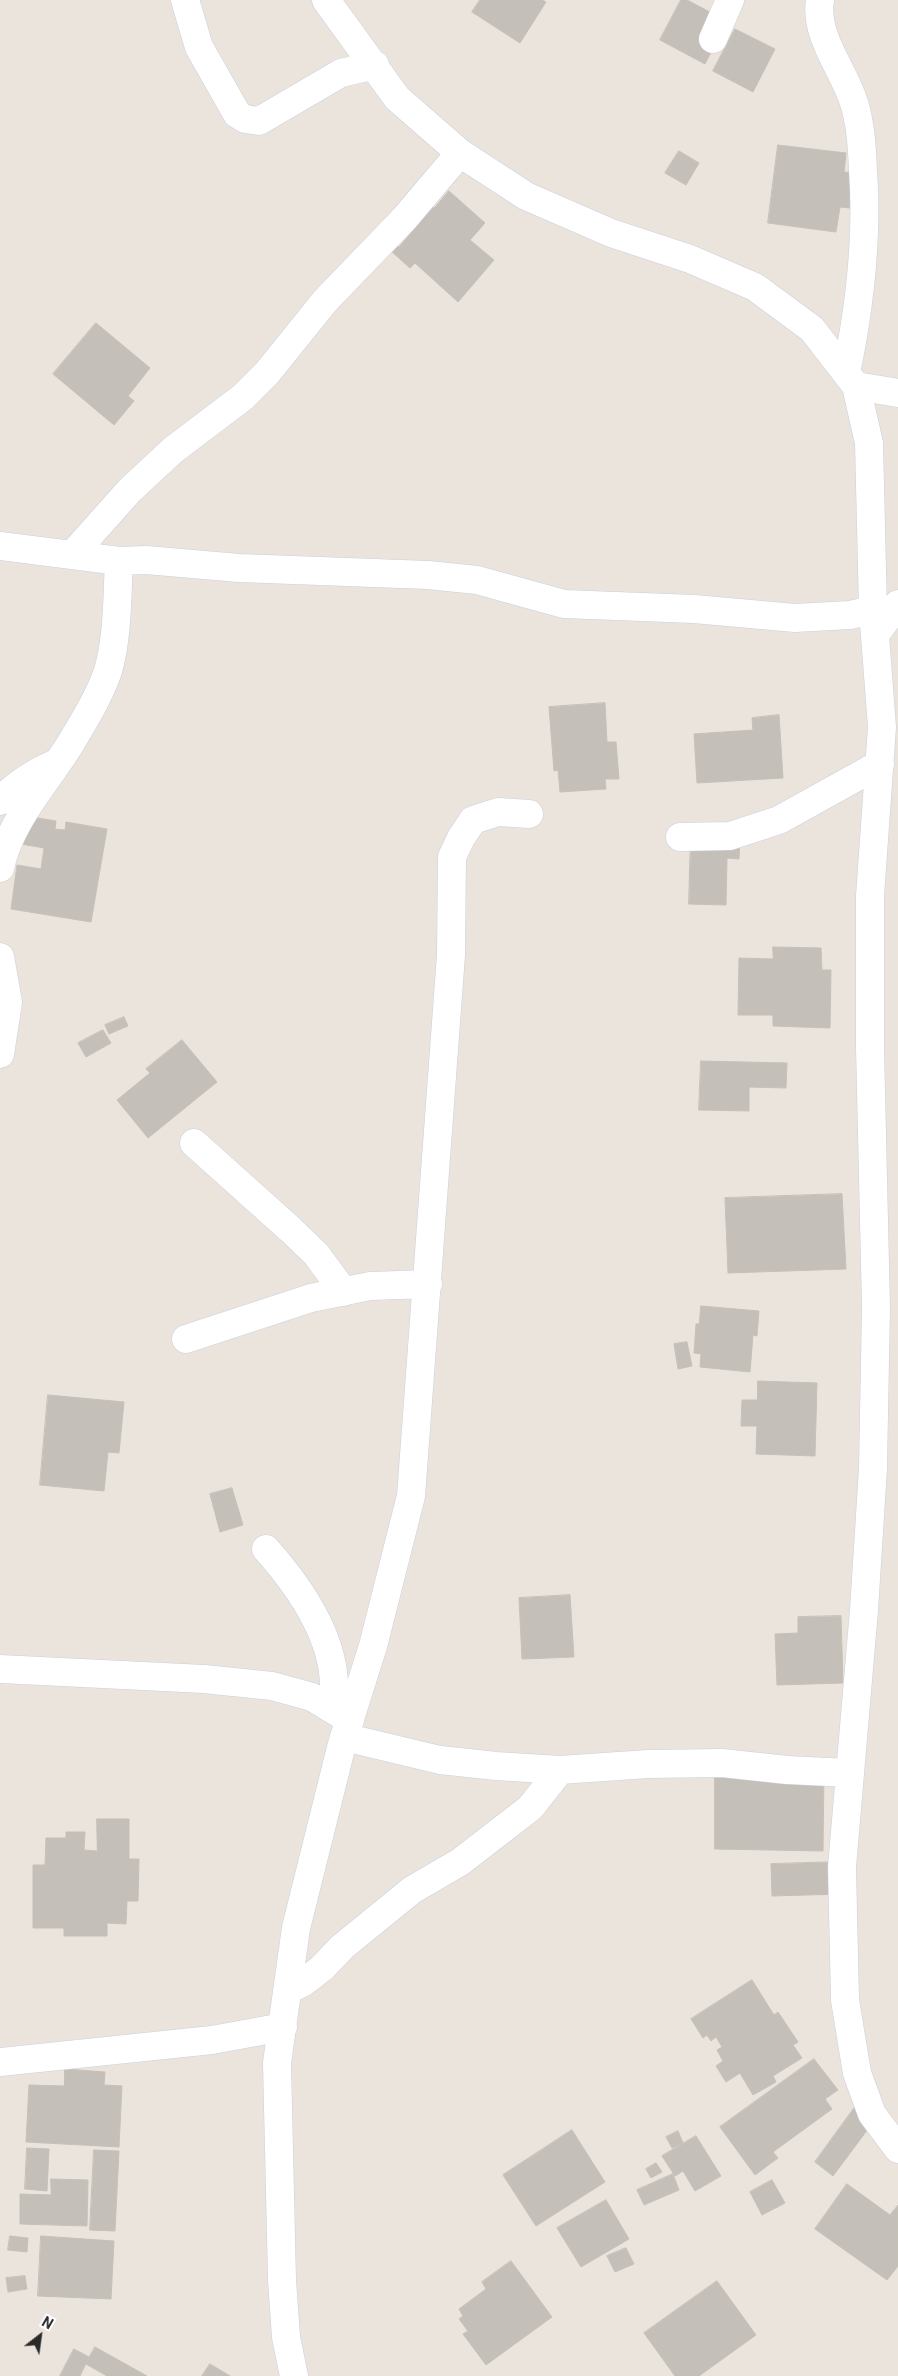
<!DOCTYPE html>
<style>
body{margin:0}
#map{position:relative;width:898px;height:2376px;overflow:hidden;background:#ebe4dd;font-family:Roboto,sans-serif}
canvas{display:block}
.north{position:absolute;left:15px;top:2311px;width:50px;height:50px;-webkit-text-stroke:4px #fff;paint-order:stroke;rotate:30deg;font-size:14px;font-weight:700;line-height:20px;text-align:center;color:#2a2a2a}
.north::after{content:'';display:block;margin:auto;width:18px;height:22px;background:#2a2a2a;clip-path:polygon(50% 0,100% 100%,50% 72%,0 100%)}
</style>
<div id="map">
<canvas width="898" height="2376"></canvas>
<div class="north">N</div>
</div>
<script>
const context = document.querySelector('canvas').getContext('2d');
context.lineJoin = 'round';
function paint(path, color) { context.fillStyle = color; context.fill(path, 'evenodd'); }
function stroke(path, color, width, dash) { context.strokeStyle = color; context.lineWidth = width; context.lineCap = dash ? 'butt' : 'round'; context.setLineDash(dash || []); context.stroke(path); }
const building = new Path2D(`
 M480,0h62l4,2 -26,41 -48,-31z
 M681,0h6l40,21 -22,43 -45,-24z
 M735,29l40,20 -22,43 -40,-21z
 M778,145l68,8 -2,19 11,1 -5,35 -10,-1 -4,25 -68,-9z
 M679,151l20,12 -13,22 -21,-12z
 M449,191l36,32 -15,17 24,20 -36,42 -43,-39 -5,5 -19,-17 5,-6 3,2 12,-14 -3,-4 21,-25 5,4z
 M96,323l54,45 -22,28 6,5 -20,24 -61,-51z
 M605,703l2,39h9l3,37h-14l1,10 -46,3 -2,-22 -4,1 -5,-64z
 M779,715l4,63 -86,5 -3,-49 59,-4 -1,-12z
 M25,816l31,5 -1,8 10,1 1,-8 41,7 -16,93 -80,-13 6,-44 24,4 3,-21 -23,-4z
 M691,834l49,1 -1,24 -12,-1 -1,47 -37,-1z
 M773,947l48,1 1,22h9l-1,58 -57,-2v-11h-35l1,-57 34,1z
 M124,1017l4,9 -19,8 -4,-9z
 M103,1030l8,13 -25,14 -8,-14z
 M182,1040l35,42 -69,56 -31,-38 33,-27 -4,-4z
 M701,1061l86,2 -1,25 -37,-1v24l-50,-1z
 M842,1194l4,75 -118,4 -3,-75z
 M701,1306l58,5 -2,25 -4,-1 -3,37 -50,-5 1,-13 -7,-1 2,-29h3z
 M687,1342l5,24 -14,3 -4,-25z
 M758,1381l59,2 -2,73 -59,-2 1,-28h-16l1,-26h15z
 M48,1395l76,7 -5,51 -11,-1 -4,39 -64,-6z
 M232,1488l11,37 -23,7 -10,-38z
 M570,1595l4,62 -52,2 -3,-61z
 M841,1616l2,67 -66,2 -2,-51 23,-1v-16z
 M715,1769l109,1 -1,81 -108,-2z
 M97,1819h32v40h10l-1,42h-11l-1,23 -19,-1v13h-43v-8h-31v-63h12l1,-27h20v-6h19l-1,18 13,1z
 M840,1862l1,32 -69,2 -1,-32z
 M752,1980l22,35 4,-3 20,30 -5,3 9,13 -29,18 3,6 -23,13 -13,-22 -14,9 -10,-16 7,-5 -6,-11 5,-3 -6,-10 -5,4 -4,-6 -4,3 -12,-19z
 M814,2059l24,31 -13,9 7,10 -59,43 5,6 -23,17 -35,-48z
 M65,2069l40,3 -1,13 18,1 -3,61 -93,-5 3,-57 35,1z
 M855,2107l19,14 -41,55 -18,-14z
 M572,2130l33,52 -69,44 -33,-51z
 M678,2131l5,12 -11,5 -6,-11z
 M696,2136l25,40 -26,15 -12,-20 -8,5 -13,-20z
 M27,2148l22,1 -2,42 -22,-2z
 M94,2150l25,1 -4,80 -25,-1z
 M656,2163l6,9 -11,6 -5,-9z
 M673,2174l6,16 -35,15 -7,-15z
 M51,2179l37,1 -1,46 -67,-2v-30l31,1z
 M772,2180l13,23 -23,12 -12,-23z
 M847,2184l43,31 8,-10v61l-11,14 -72,-51z
 M606,2200l23,39 -48,28 -24,-39z
 M10,2236l18,2 -1,14 -19,-2z
 M41,2236l73,5 -3,58 -73,-3z
 M626,2248l8,16 -19,8 -8,-16z
 M511,2261l41,56 -66,48 -23,-31 5,-3 -9,-12 4,-3 -4,-7 27,-20 -4,-7z
 M25,2276l2,13 -19,3 -2,-14z
 M717,2281l39,54 -57,41h-24l-31,-43z
 M95,2347l52,29h-40l-21,-12z
 M74,2349l15,8 -9,19h-20z
 M210,2364l20,12h-28z`);
paint(building, '#c4bfb8');
stroke(building, '#c7c0b7', 1);
const minor = new Path2D(`
 M185,0l14,47 38,67 8,5 14,2 82,-48 34,-8
 M326,0l71,98 63,55 66,43 85,37 79,26 65,28 57,42 44,57 13,57 4,167 9,117 -12,169v151l6,261 -3,160 -9,142 -22,257 3,133 12,73 15,41 26,35
 M820,0c-6,38 26,72 35,106 6,21 7,43 8,64 5,69 -3,136 -17,203
 M713,39l17,-39
 M856,386l42,7
 M0,546l119,15 27,-1 93,8 189,7 49,5 87,24 130,5 101,9 55,-3 23,-5
 M72,555l57,-64 44,-41 70,-53 24,-24 58,-72 79,-82 56,-66
 M875,635l23,-31
 M0,801c16,-17 33,-28 54,-37
 M680,837l50,-1 49,-16 101,-56
 M0,868c10,-47 44,-82 69,-122 14,-23 30,-49 39,-75 10,-35 9,-74 11,-110
 M0,957l8,45 -8,52
 M194,1143l97,87 25,24 28,38
 M186,1339l125,-41 59,-12 58,-2
 M266,1549c32,36 67,86 68,136 0,8 -2,16 -3,23
 M0,1669l204,10 68,7 40,11 38,23
 M344,1737l96,23 56,6 64,4 88,-6 74,-1 65,7 63,3
 M288,1990l16,-8 18,-14 20,-21 70,-57 48,-28 70,-54 30,-38
 M0,2062l212,-22 71,-13
 M294,2376l-8,-39 -4,-57 -5,-217 19,-135 46,-184 31,-98 38,-150 40,-541 1,-98 9,-19 12,-18 25,-8 31,2`);
stroke(minor, '#cbcfdb', 29);
stroke(minor, '#fff', 28);
</script>
